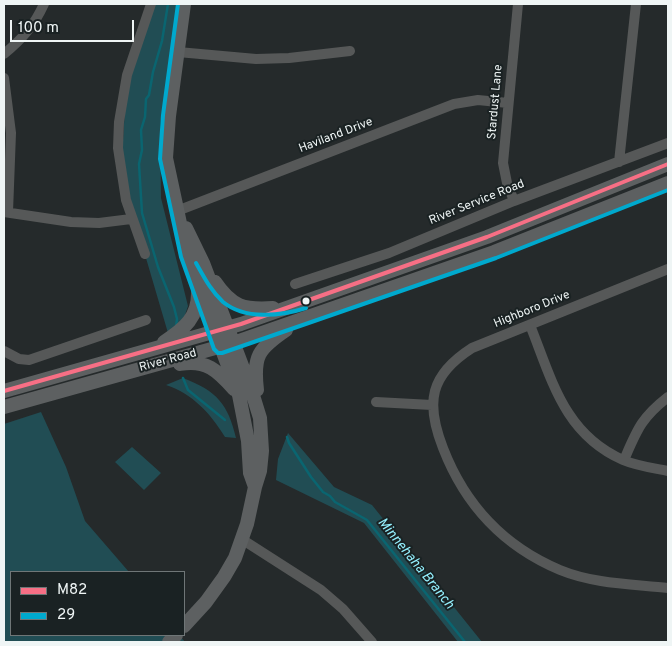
<!DOCTYPE html>
<style>
body{margin:0}
#map{position:relative;width:672px;height:646px;overflow:hidden;background:#252a2b;font-family:Overpass,sans-serif}
canvas{display:block}
.frame{position:absolute;inset:0;border:5px solid #eff5f5;pointer-events:none}
.legend{position:absolute;left:10px;top:571px;width:175px;height:65px;box-sizing:border-box;background:#1a2223;border:1px solid #6f7677;margin:0;padding:6px 9px;list-style:none;font-size:15px;color:#eff5f5}
.legend li{display:flex;align-items:center;gap:10px;height:25px}
.legend b{width:25px;border:1px solid #6f7677}
.scale{position:absolute;left:10px;top:20px;width:124px;height:22px;box-sizing:border-box;border:2px solid #eff5f5;border-top:0;padding-left:6px;font-size:15px;line-height:18px;white-space:nowrap;color:#eff5f5;-webkit-text-stroke:4px #1a2223;paint-order:stroke}
</style>
<div id="map">
<canvas width="672" height="646"></canvas>
<div class="frame"></div>
<ul class="legend">
<li><b style="height:6px;background:#f76f85"></b>M82</li>
<li><b style="height:6px;background:#00a9ce"></b>29</li>
</ul>
<div class="scale">100 m</div>
</div>
<script>
const context = document.querySelector('canvas').getContext('2d');
context.lineJoin = 'round';
function paint(path, color) { context.fillStyle = color; context.fill(path, 'evenodd'); }
function stroke(path, color, width, dash) { context.strokeStyle = color; context.lineWidth = width; context.lineCap = dash ? 'butt' : 'round'; context.setLineDash(dash || []); context.stroke(path); }
function drawText(font, color, halo, rows, align = 'center') {
  context.font = font + ' Overpass,sans-serif'; context.lineWidth = 4; context.setLineDash([]); context.textBaseline = 'middle'; context.strokeStyle = halo; context.fillStyle = color; for (const [text, x, y, turn = 0] of rows) {
    context.save(); context.translate(x, y); context.rotate((+turn || 0) * Math.PI / 180); context.textAlign = isNaN(turn) ? turn : align; if (halo) context.strokeText(text, 0, 0); context.fillText(text, 0, 0); context.restore();
  }
}
paint(new Path2D(`
 M151,4h28l-19,121 1,73 27,108 -5,15 -15,12 -47,-160 6,-98z
 M183,378c34,13 45,26 53,60l-11,-1c-15,-24 -32,-43 -59,-52z
 M41,412l25,55 19,54 44,51h-118v63h168l6,7h-181v-218z
 M288,433l46,54 38,18 110,137h-24l-94,-119 -88,-43 2,-21z
 M132,447l29,26 -17,17 -29,-28z`), '#214d54');
stroke(new Path2D(`
 M168,4l-6,37 -9,31 -4,23 -3,4 -1,18 -4,13 1,20 -3,14 3,49 16,54 16,40 3,12 -1,8
 M183,378l5,12 37,30
 M287,437l2,6 22,34 12,15 7,4 5,6 32,18 98,122`), '#0a6570', 2.5);
stroke(new Path2D(`
 M178,52l78,7 33,-1 61,-7
 M4,54c18,-15 30,-28 40,-50
 M4,78l7,55 -3,79
 M619,162l17,-158
 M514,201l-7,-18 -4,-20 15,-159
 M177,211l277,-107 24,-4 30,3
 M4,212l67,10 28,1 32,-4
 M145,254l-19,-54 -8,-52 1,-26 8,-47 24,-71
 M668,269l-196,79c-42,27 -47,54 -29,100 22,57 60,98 117,122 34,14 72,14 108,18
 M295,284l94,-31 125,-52 154,-58
 M530,325c22,55 34,109 93,135 14,6 30,8 45,11
 M4,351l15,8 10,1 117,-40
 M376,402l56,3
 M624,460c13,-30 17,-42 44,-63
 M243,540l78,50 22,19 29,33`), '#565858', 10);
stroke(new Path2D(`
 M184,4l-15,112 -3,42 21,98 52,139 9,46 2,32 5,14
 M215,282c17,25 29,28 58,26
 M164,342c20,-13 35,-25 34,-51
 M180,364c26,-5 38,7 54,25
 M257,390c-4,-34 1,-41 29,-60
 M4,391l237,-67 246,-87 181,-73
 M4,407l229,-64 261,-91 174,-69
 M184,626l22,-24 18,-25 11,-19 12,-34 8,-37 5,-16 2,-20 -2,-33 -8,-26 -49,-129 -17,-35
 M169,642l7,-7`), '#5d6061', 14);
stroke(new Path2D(`
 M4,391l237,-67 246,-87 181,-73`), '#f76f85', 4);
stroke(new Path2D(`
 M178,4l-15,111 -3,44 21,98 33,92 4,4h4l274,-95 172,-68
 M196,263c8,14 15,28 27,39 22,18 58,14 83,6`), '#00a9ce', 4);
for (const [x, y, r, color] of [
 [306,301,4.5,"#eff5f5"]
]) { const dot = new Path2D(); dot.arc(x, y, r, 0, 2 * Math.PI); context.fillStyle = color; context.fill(dot); stroke(dot, '#1a2223', 2); }
drawText('12px', '#eff5f5', '#1a2223', [
 ["Stardust Lane",496,102,-85],
 ["Haviland Drive",336,136,-21],
 ["River Service Road",477,203,-22],
 ["Highboro Drive",532,310,-22],
 ["River Road",168,361,-15]
]);
drawText('italic 14px', '#95f1ff', '#1a2223', [
 ["Minnehaha Branch",415,564,51]
]);
</script>
